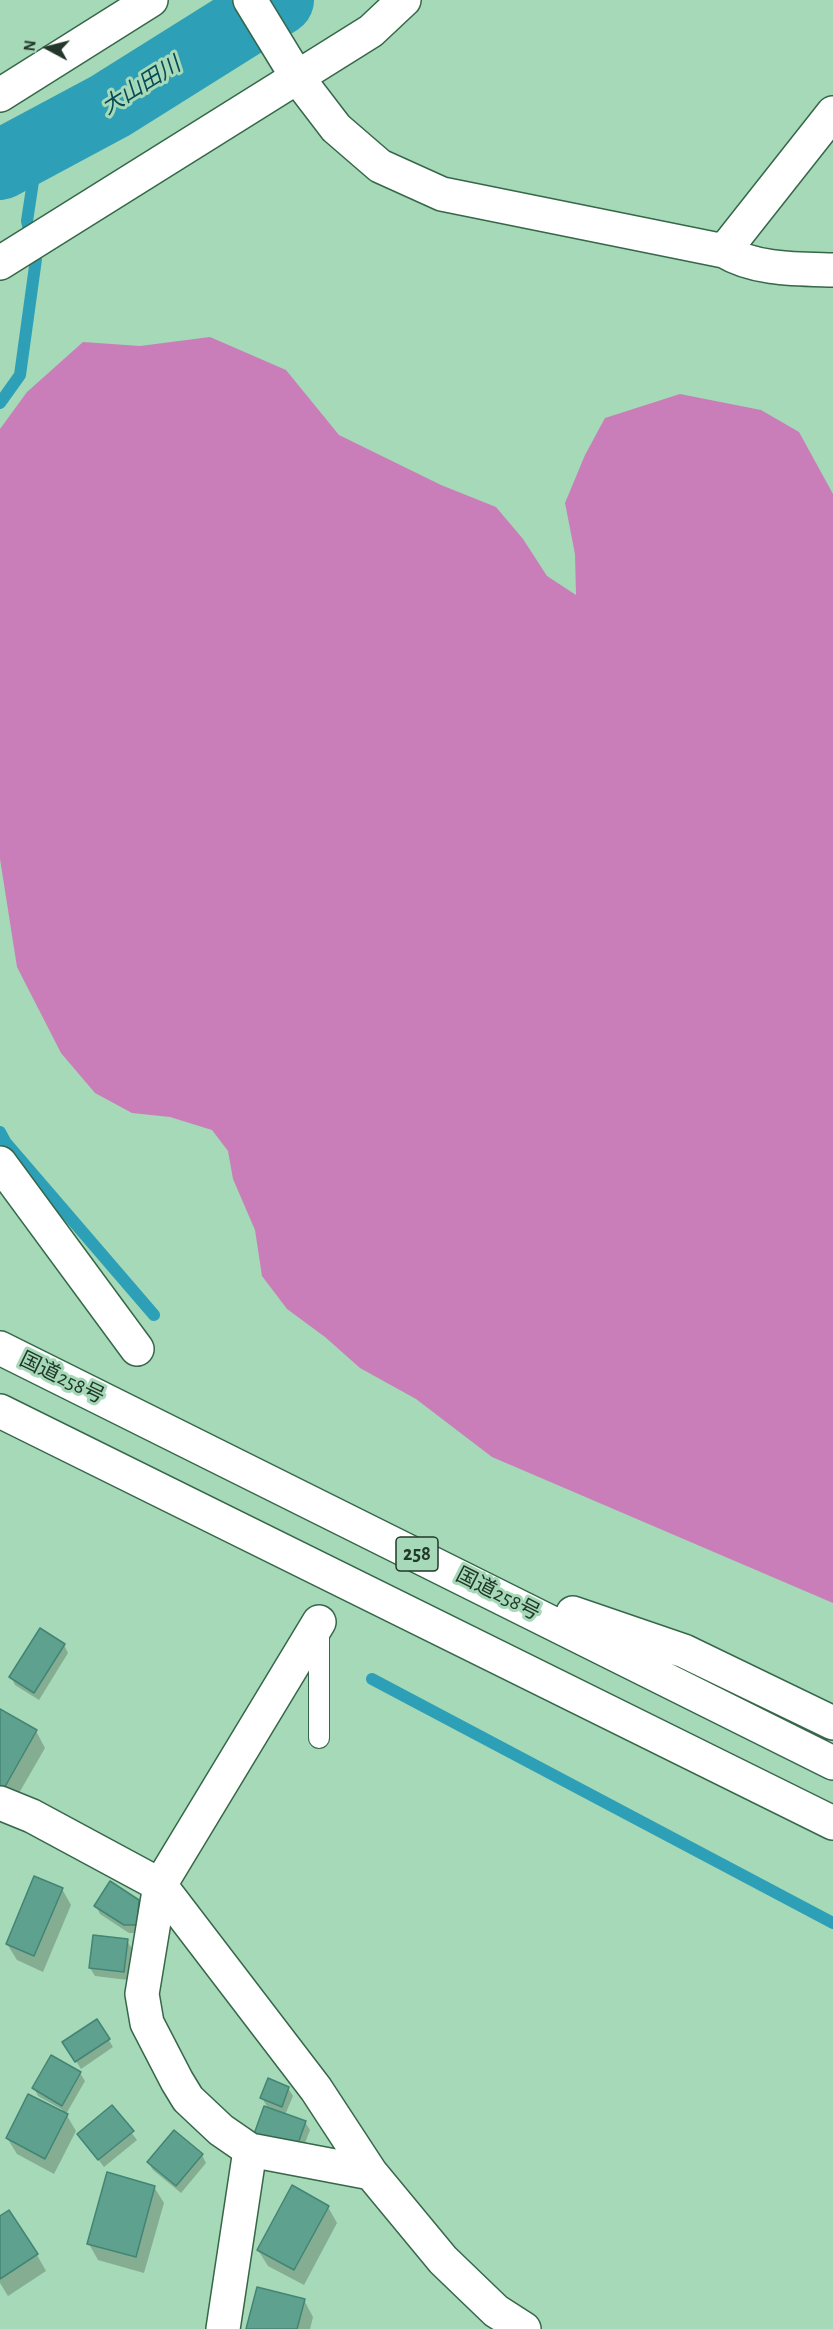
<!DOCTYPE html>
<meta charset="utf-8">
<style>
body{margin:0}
#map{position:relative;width:833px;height:2329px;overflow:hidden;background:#a5d9b7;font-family:"Alegreya Sans",sans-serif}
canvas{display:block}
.north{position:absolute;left:18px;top:18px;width:60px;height:60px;-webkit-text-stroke:4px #a5d9b7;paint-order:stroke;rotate:277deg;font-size:16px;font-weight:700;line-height:24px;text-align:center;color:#23382b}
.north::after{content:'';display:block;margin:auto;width:21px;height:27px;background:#23382b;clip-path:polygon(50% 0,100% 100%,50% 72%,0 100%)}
</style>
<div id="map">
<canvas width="833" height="2329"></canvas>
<div class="north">N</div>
</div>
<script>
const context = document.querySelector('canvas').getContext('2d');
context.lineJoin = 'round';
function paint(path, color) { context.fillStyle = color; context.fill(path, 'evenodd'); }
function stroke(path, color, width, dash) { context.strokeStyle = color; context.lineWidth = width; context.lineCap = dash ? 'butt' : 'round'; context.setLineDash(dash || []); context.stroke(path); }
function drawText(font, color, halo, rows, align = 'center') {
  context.font = font + ' "Alegreya Sans","Noto Sans JP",sans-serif'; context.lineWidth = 6; context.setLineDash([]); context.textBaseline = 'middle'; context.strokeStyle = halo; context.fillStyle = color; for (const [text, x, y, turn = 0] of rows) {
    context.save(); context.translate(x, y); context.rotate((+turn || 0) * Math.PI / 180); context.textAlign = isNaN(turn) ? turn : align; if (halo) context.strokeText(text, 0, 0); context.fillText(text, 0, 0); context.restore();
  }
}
paint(new Path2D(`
 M210,337l76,33 53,65 102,50 55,22 27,32 24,37 29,19 -1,-41 -10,-51 20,-48 20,-37 75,-24 81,16 38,22 34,62v1109l-341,-146 -76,-58 -56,-31 -35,-31 -38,-28 -25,-33 -7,-46 -22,-51 -5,-28 -16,-21 -42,-13 -38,-4 -37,-20 -34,-40 -44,-86 -17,-108v-430l27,-37 56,-50 57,4z`), '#ca7eb9');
paint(new Path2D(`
 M64,1645l4,8 -29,47 -24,-15 -4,-8z
 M0,1711l36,20 9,17 -34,59 -11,-6z
 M62,1889l9,16 -28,67 -26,-12 -10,-16z
 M138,1901l5,9 -2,23h-12l-29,-19 -4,-8z
 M127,1941l5,8 -4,31 -33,-4 -5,-8z
 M97,2021l16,26 -32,22 -12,-19z
 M52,2057l28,16 5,8 -19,33 10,17 -22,43 -37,-20 -10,-16 56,-28 -25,-14 -4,-8z
 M288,2088l5,8 -8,19 20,7 5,8 -11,29 -37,-61z
 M112,2107l25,33 -33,27 -25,-33z
 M202,2155l4,8 -25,30 -28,-23 -5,-8z
 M154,2187l10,16 -20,70 -46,-13 -9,-16z
 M328,2207l9,16 -33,62 -36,-19 -10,-16z
 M0,2217l37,38 9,16 -38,25 -8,-13z
 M304,2300l9,17 -3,12h-63z`), '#0003');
stroke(new Path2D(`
 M0,403l20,-28 16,-116 -9,-38 12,-79
 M0,1132l6,11 148,172
 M372,1679l461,244`), '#2d9fb7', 12);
stroke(new Path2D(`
 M0,165l110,-59 169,-106`), '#2d9fb7', 70);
const building = new Path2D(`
 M40,1628l25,16 -31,49 -25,-16z
 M0,1709l37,21 -35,62 -2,-1z
 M34,1876l29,12 -29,68 -28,-12z
 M110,1881l29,19 -2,25h-13l-30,-19z
 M93,1935l35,4 -4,33 -35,-4z
 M97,2019l13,20 -35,23 -13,-20z
 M51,2055l30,17 -19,34 -30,-18z
 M268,2078l21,9 -7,20 -22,-9z
 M28,2094l40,20 -23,45 -39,-21z
 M112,2105l22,26 -36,29 -21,-26z
 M264,2106l42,15 -11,31 -42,-15z
 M174,2130l29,24 -27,32 -29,-24z
 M107,2172l48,14 -19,71 -49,-13z
 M292,2185l37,21 -35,64 -37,-20z
 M9,2210l29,44 -38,25v-63z
 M257,2287l48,12 -8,30h-51z`);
paint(building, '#5fa18f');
stroke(building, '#438574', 1.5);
const lane = new Path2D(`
 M319,1738v-111`);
const street = new Path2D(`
 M250,0l47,77 39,51 44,38 62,28 282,57c31,19 73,18 109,19
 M724,251l109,-138
 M0,263l371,-232 33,-31
 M0,1163l137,186
 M319,1622l-159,263 -18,109 5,29 30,58 11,18 33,31 29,20 121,23
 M0,1803l32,13 128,69 156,204 55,84 72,87 53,51 28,18
 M223,2329l27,-179`);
const secondary = new Path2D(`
 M0,95l151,-95`);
const highway = new Path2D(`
 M0,1348l833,415
 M0,1411l833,412
 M573,1613l111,38 149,72`);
stroke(lane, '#366749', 22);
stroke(street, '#366749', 36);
stroke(secondary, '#366749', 36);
stroke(highway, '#366749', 36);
stroke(lane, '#fff', 20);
stroke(street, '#fff', 33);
stroke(secondary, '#fff', 33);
stroke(highway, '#fff', 33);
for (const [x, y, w] of [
 [417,1554,42]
]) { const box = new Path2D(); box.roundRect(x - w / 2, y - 17, w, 34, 4.5); context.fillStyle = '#a5d9b7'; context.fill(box); stroke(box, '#23382b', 1.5); }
drawText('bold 20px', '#23382b', null, [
 ["258",417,1554]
]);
drawText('21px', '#23382b', '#a5d9b7', [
 ["国道258号",62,1378,26],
 ["国道258号",498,1594,27]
]);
drawText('italic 22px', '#084a57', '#a5d9b7', [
 ["大山田川",141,86,-32]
]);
</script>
